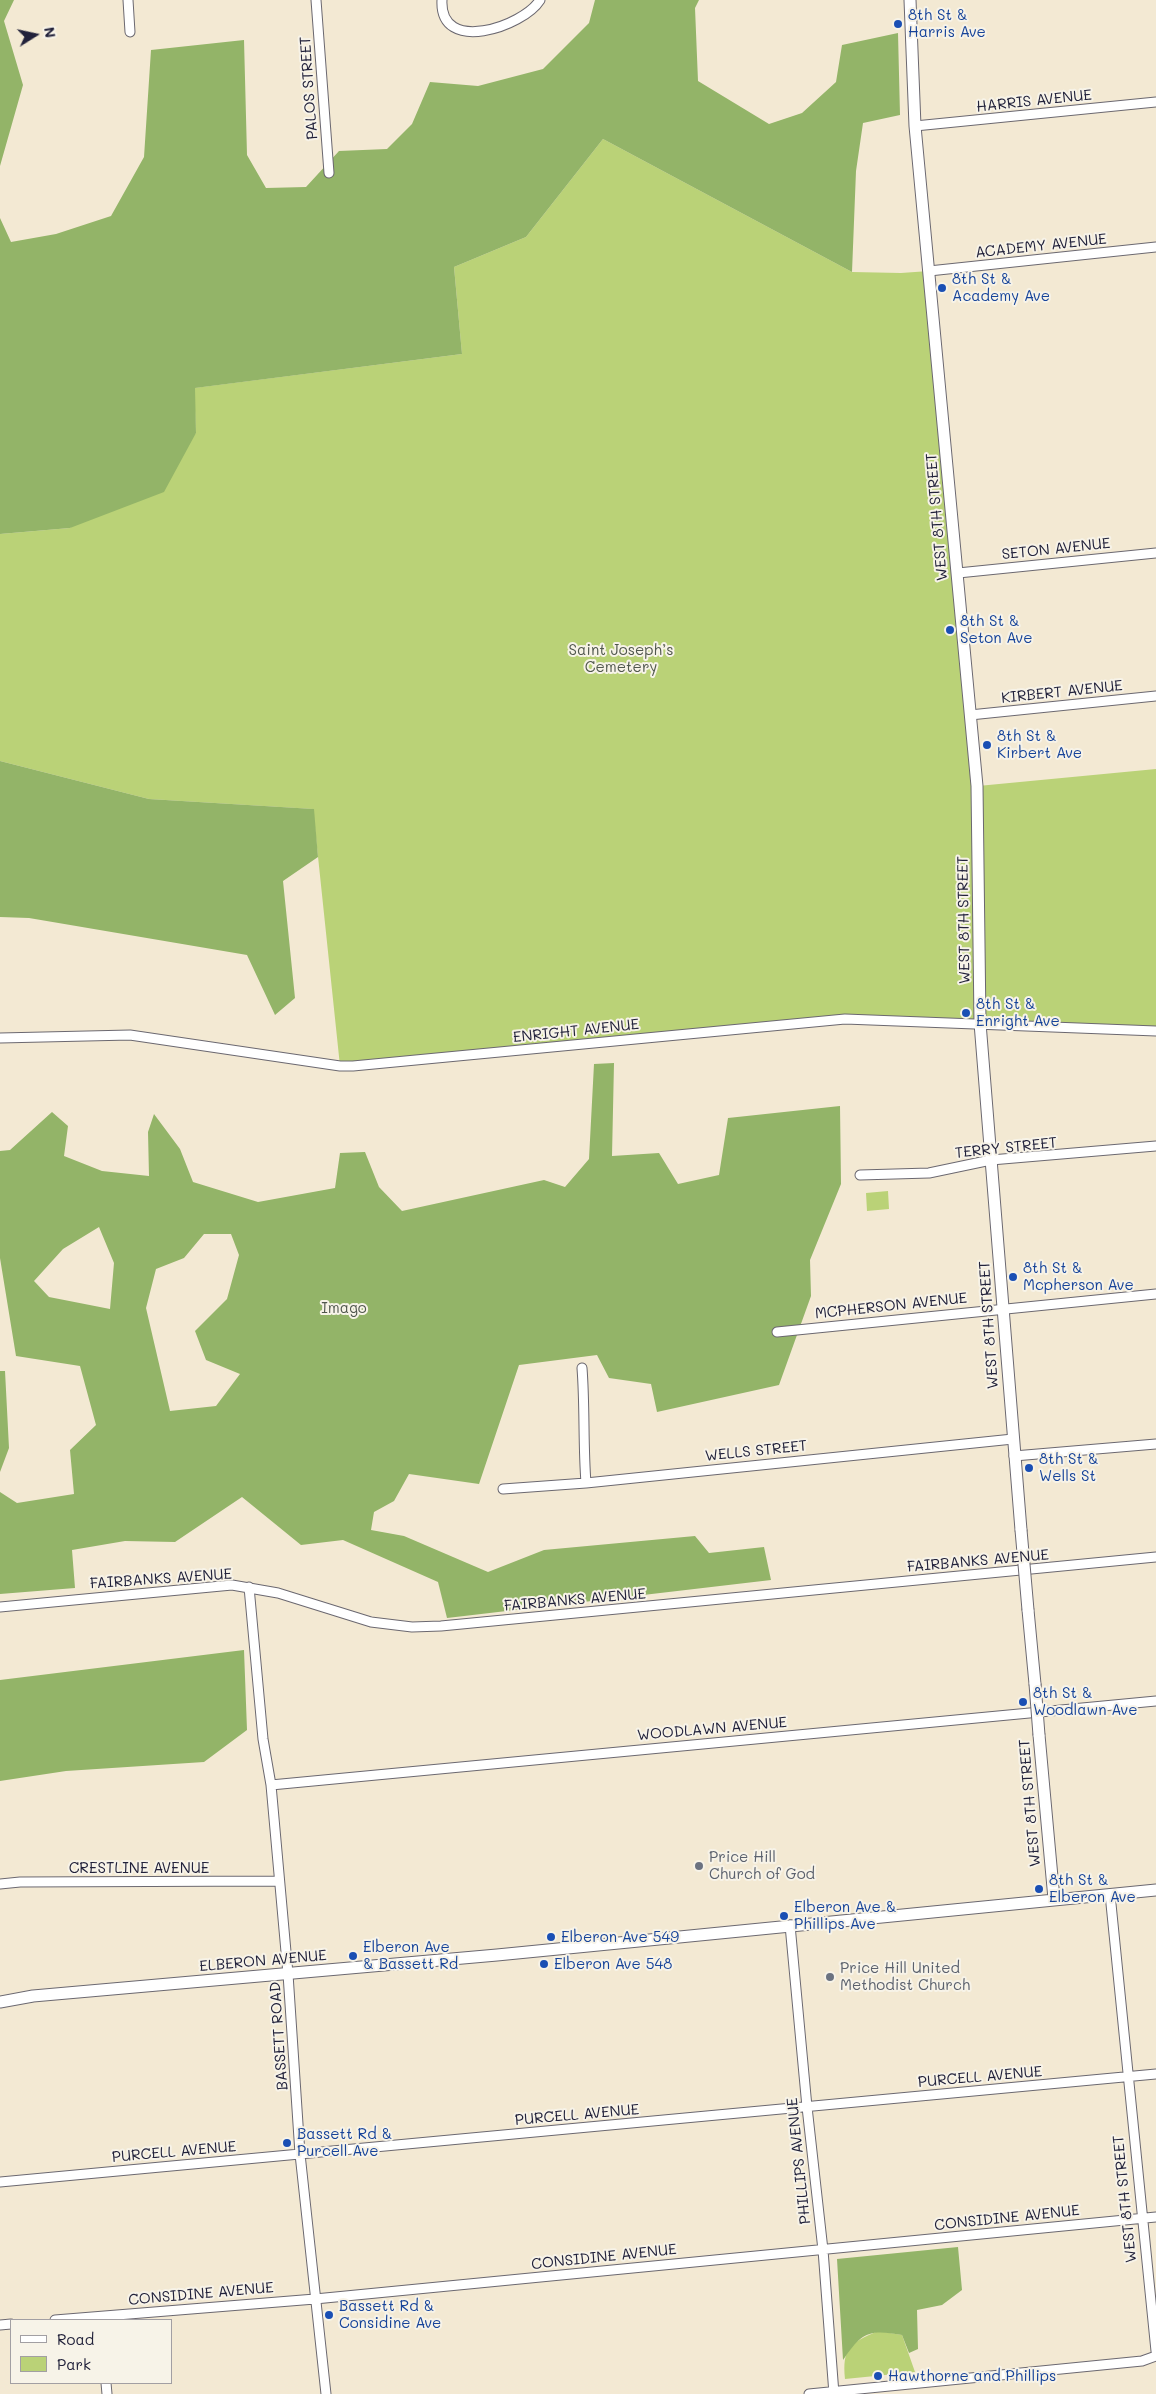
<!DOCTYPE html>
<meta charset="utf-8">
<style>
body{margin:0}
#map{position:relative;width:1156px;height:2394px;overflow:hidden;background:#f3e9d3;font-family:Mali,sans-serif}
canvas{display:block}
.legend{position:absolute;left:10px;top:2319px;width:162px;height:65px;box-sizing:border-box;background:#f7f3e8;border:1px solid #a29fa3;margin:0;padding:6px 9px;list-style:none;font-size:15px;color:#22223b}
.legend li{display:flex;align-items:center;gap:10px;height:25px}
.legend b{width:25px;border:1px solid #a29fa3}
.north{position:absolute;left:10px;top:10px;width:50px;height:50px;-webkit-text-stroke:4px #f7f3e8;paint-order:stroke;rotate:80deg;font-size:14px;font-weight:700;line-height:20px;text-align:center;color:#22223b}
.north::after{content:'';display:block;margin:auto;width:18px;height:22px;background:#22223b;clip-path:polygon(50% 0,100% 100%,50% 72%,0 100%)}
</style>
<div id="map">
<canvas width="1156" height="2394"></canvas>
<ul class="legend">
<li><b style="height:6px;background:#fff"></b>Road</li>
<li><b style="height:14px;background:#bad277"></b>Park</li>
</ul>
<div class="north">N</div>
</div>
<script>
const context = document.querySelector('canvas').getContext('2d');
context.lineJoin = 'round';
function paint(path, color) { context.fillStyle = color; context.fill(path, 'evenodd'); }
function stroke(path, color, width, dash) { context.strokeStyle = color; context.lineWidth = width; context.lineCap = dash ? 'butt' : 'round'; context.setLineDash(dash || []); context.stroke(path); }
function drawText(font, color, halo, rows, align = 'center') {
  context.font = font + ' Mali,sans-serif'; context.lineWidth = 4; context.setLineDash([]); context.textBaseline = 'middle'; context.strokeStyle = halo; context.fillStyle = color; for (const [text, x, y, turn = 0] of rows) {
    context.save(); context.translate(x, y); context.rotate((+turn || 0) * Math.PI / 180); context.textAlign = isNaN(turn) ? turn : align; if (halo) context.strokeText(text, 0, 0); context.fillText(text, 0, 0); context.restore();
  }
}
paint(new Path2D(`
 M603,139l249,133 49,1 28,-2 49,515 178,-17v262l-289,-12 -527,47 -27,-257 -164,-10 -149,-38v-227l70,-6 126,-95 -2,-45 268,-34 -8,-87 72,-30z
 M888,1191l1,18 -22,2 -1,-18z
 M878,2331l24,4 13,37 -70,7c-3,-31 5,-36 33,-48z`), '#bad277');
paint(new Path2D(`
 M0,0h14l-10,21 19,64 -23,81z
 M595,0h104l-4,8 3,73 71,43 33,-11 34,-31 6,-37 56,-12 2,82 -37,8 -7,48 -4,101 -249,-133 -77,98 -72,30 8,87 -267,34 1,45 -32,59 -94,36 -70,6v-316l11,24 45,-8 55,-18 33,-59 7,-107 93,-10 3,115 19,33 40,-1 33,-36 48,-2 25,-25 18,-42 48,4 65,-17 46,-46z
 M0,761l149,38 165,10 4,48 -35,24 12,117 -20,17 -28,-60 -218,-37 -29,-1z
 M614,1063l-2,93 47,-3 19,31 41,-9 9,-57 112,-12 1,78 -31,76 1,36 -32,89 -122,27 -6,-28 -42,-6 -12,-23 -78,10 -40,119 -70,-10 -15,27 -20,11 -3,18 33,6 84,36 56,-22 151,-14 14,17 55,-6 7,33 -324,38 -9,-36 -95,-42 -42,5 -59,-48 -67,45 -50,-1 -53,9 3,38 -75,6v-102l17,11 57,-9 -4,-44 26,-25 -16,-59 -64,-10 -16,-98v-107l10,-1 42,-38 16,14 -4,30 38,15 47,5 -1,-44 6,-18 26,35 13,33 65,20 77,-14 5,-35 25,-1 14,35 23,24 142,-31 21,7 24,-28 5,-95zM99,1227l15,36 -4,46 -61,-12 -15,-16 29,-32zM204,1234h27l8,21 -12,44 -32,32 11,29 34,14 -24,32 -46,5 -24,-103 10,-39 28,-11z
 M0,1371h5l4,77 -9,24z
 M244,1650l3,80 -43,32 -138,9 -66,10v-101z
 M958,2247l4,43 -20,15 -25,5 1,39 -9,4 -7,-18c-33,-6 -40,-3 -59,25l-6,-101z`), '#93b468');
const minor = new Path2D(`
 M128,0l2,32
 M316,0l13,173
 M442,0c-3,55 81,27 98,0
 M915,126l241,-24
 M929,271l227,-24
 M958,573l198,-20
 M970,715l186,-19
 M0,1038l130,-3 210,31h13l492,-47 311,12
 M860,1175l69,-2 62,-13 165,-14
 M777,1332l379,-38
 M582,1368c3,39 1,77 4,115
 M1014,1456l142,-12
 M503,1489l83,-6 427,-44
 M249,1587l14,152 8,46 17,189 12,180 26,240
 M0,1607l232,-22 46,8 93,29 41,5 29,-1 715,-69
 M271,1785l885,-84
 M0,1884l20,-2 258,-1
 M1110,1894l46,457
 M790,1925l17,182 16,143 11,144
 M0,2182l1156,-108
 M55,2320l260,-21 841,-82
 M0,2325l11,-1
 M106,2383l1,11
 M809,2394l333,-33 14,-5`);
const tertiary = new Path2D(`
 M910,0l5,126 62,660 3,237 41,507
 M1028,1610l7,74
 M1039,1735l15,164
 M0,2002l33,-6 464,-41 659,-65`);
stroke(minor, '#6b6870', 11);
stroke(tertiary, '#6b6870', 13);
stroke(minor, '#fff', 9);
stroke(tertiary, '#fff', 11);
const tertiaryBridge = new Path2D(`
 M1021,1530l7,80
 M1035,1684l4,51`);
stroke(tertiaryBridge, '#6b6870', 13, []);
stroke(tertiaryBridge, '#fff', 11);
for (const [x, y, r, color] of [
 [898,24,5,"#1a4fb4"],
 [942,288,5,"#1a4fb4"],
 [950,630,5,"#1a4fb4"],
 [987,745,5,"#1a4fb4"],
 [966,1013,5,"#1a4fb4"],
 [1013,1277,5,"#1a4fb4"],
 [1029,1468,5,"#1a4fb4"],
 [1023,1702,5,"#1a4fb4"],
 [699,1866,5,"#6b7280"],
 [1039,1889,5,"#1a4fb4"],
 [784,1916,5,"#1a4fb4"],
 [551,1937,5,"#1a4fb4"],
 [353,1956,5,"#1a4fb4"],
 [544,1964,5,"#1a4fb4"],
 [830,1977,5,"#6b7280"],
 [287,2143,5,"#1a4fb4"],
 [329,2315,5,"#1a4fb4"],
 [878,2376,5,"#1a4fb4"]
]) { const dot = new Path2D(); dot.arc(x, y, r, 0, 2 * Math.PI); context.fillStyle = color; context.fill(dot); stroke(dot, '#f7f3e8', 2); }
drawText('15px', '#164399', '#f7f3e8', [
 ["8th St &",908,15],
 ["Harris Ave",908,32],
 ["8th St &",952,279],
 ["Academy Ave",952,296],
 ["8th St &",960,621],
 ["Seton Ave",960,638],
 ["8th St &",997,736],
 ["Kirbert Ave",997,753],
 ["8th St &",976,1004],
 ["Enright Ave",976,1021],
 ["8th St &",1023,1268],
 ["Mcpherson Ave",1023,1285],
 ["8th St &",1039,1459],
 ["Wells St",1039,1476],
 ["8th St &",1033,1693],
 ["Woodlawn Ave",1033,1710],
 ["8th St &",1049,1880],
 ["Elberon Ave",1049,1897],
 ["Elberon Ave &",794,1907],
 ["Phillips Ave",794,1924],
 ["Elberon Ave 549",561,1937],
 ["Elberon Ave",363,1947],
 ["& Bassett Rd",363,1964],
 ["Elberon Ave 548",554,1964],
 ["Bassett Rd &",297,2134],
 ["Purcell Ave",297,2151],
 ["Bassett Rd &",339,2306],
 ["Considine Ave",339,2323],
 ["Hawthorne and Phillips",888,2376]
], 'left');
drawText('15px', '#22223b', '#f7f3e8', [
 ["PALOS STREET",309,88,-94],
 ["HARRIS AVENUE",1034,101,-6],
 ["ACADEMY AVENUE",1041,246,-6],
 ["WEST 8TH STREET",937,517,-95],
 ["SETON AVENUE",1056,549,-6],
 ["KIRBERT AVENUE",1062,692,-6],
 ["WEST 8TH STREET",964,920,-91],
 ["ENRIGHT AVENUE",576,1031,-6],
 ["TERRY STREET",1006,1148,-6],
 ["MCPHERSON AVENUE",891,1306,-6],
 ["WEST 8TH STREET",989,1325,-94],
 ["WELLS STREET",756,1451,-6],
 ["FAIRBANKS AVENUE",978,1561,-5],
 ["FAIRBANKS AVENUE",161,1579,-4],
 ["FAIRBANKS AVENUE",575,1600,-5],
 ["WOODLAWN AVENUE",712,1729,-5],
 ["WEST 8TH STREET",1030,1803,-95],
 ["CRESTLINE AVENUE",139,1868],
 ["ELBERON AVENUE",263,1961,-5],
 ["BASSETT ROAD",279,2036,-94],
 ["PURCELL AVENUE",980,2077,-5],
 ["PURCELL AVENUE",577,2115,-5],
 ["PURCELL AVENUE",174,2152,-5],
 ["PHILLIPS AVENUE",799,2161,-96],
 ["WEST 8TH STREET",1125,2199,-96],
 ["CONSIDINE AVENUE",1007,2218,-6],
 ["CONSIDINE AVENUE",604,2257,-6],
 ["CONSIDINE AVENUE",201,2294,-5]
]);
drawText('15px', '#50574d', '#f7f3e8', [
 ["Saint Joseph’s",621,650],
 ["Cemetery",621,667],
 ["Imago",344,1308]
]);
drawText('15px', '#5b616d', '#f7f3e8', [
 ["Price Hill",709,1857],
 ["Church of God",709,1874],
 ["Price Hill United",840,1968],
 ["Methodist Church",840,1985]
], 'left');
</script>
